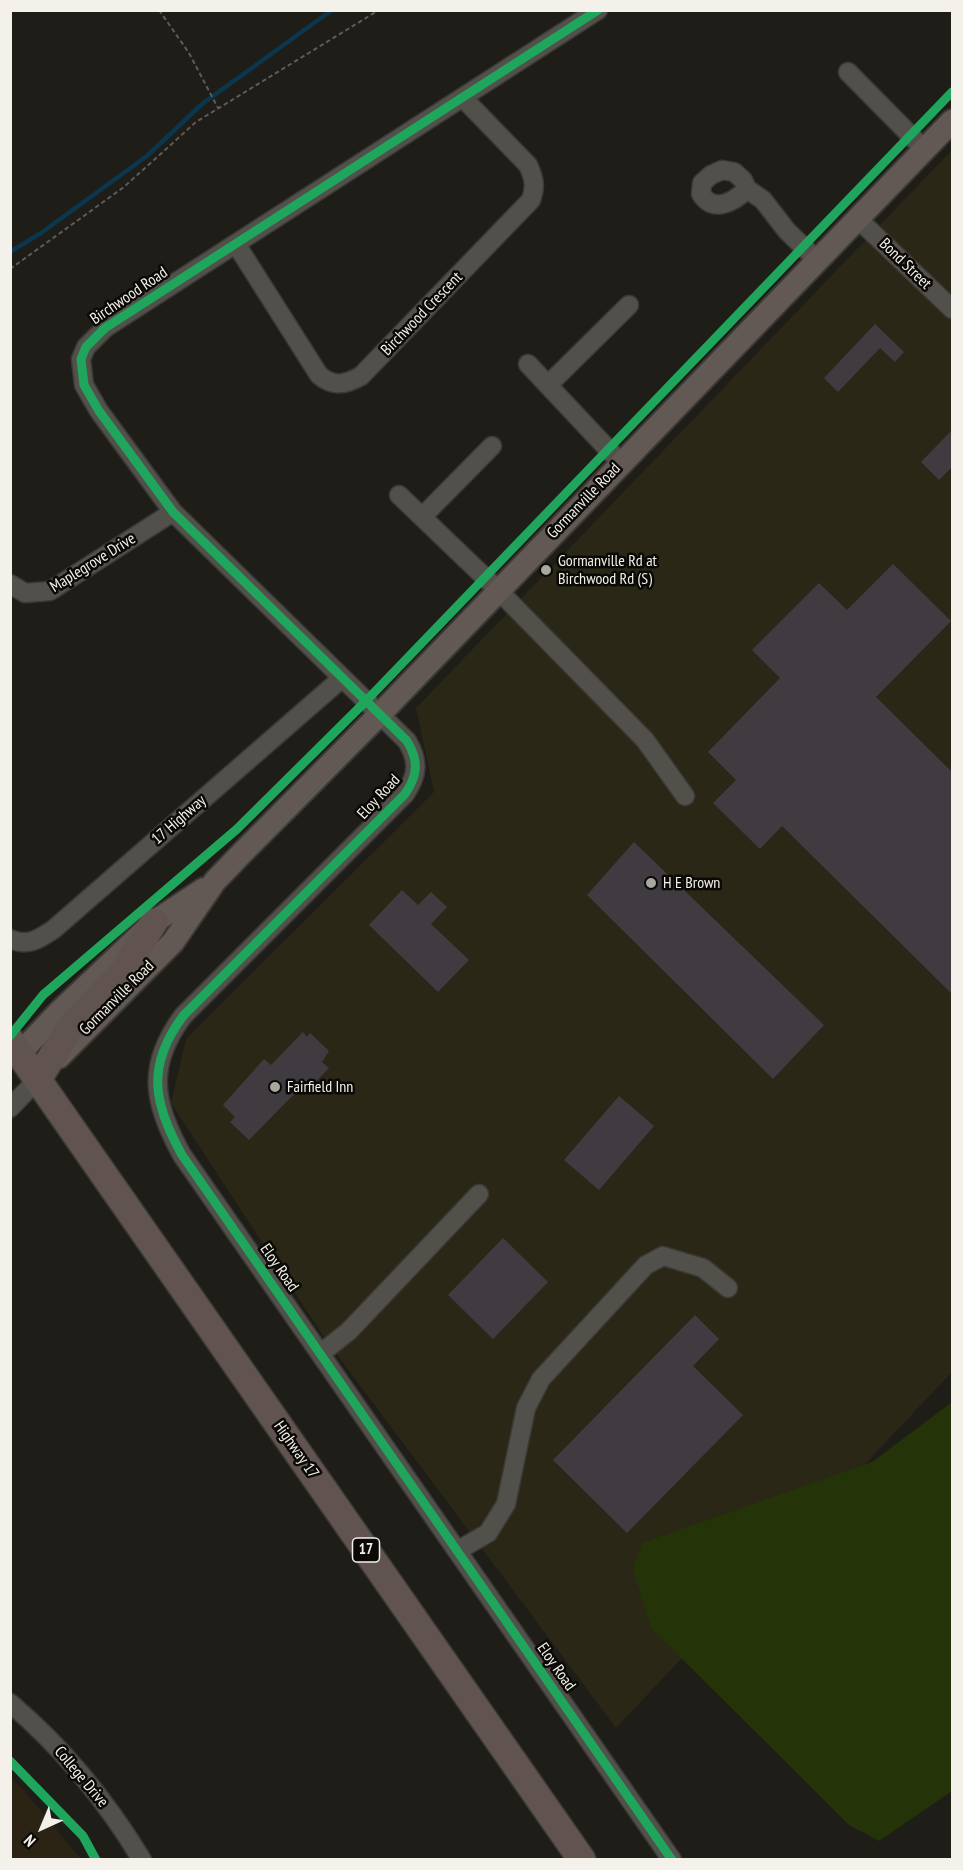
<!DOCTYPE html>
<style>
body{margin:0}
#map{position:relative;width:963px;height:1870px;overflow:hidden;background:#1e1d18;font-family:"PT Sans Narrow",sans-serif}
canvas{display:block}
.frame{position:absolute;inset:0;border:12px solid #f3f1e9;pointer-events:none}
.north{position:absolute;left:12px;top:1798px;width:60px;height:60px;-webkit-text-stroke:4px #0a0905;paint-order:stroke;rotate:224deg;font-size:16px;font-weight:700;line-height:24px;text-align:center;color:#f3f1e9}
.north::after{content:'';display:block;margin:auto;width:21px;height:27px;background:#f3f1e9;clip-path:polygon(50% 0,100% 100%,50% 72%,0 100%)}
</style>
<div id="map">
<canvas width="963" height="1870"></canvas>
<div class="frame"></div>
<div class="north">N</div>
</div>
<script>
const context = document.querySelector('canvas').getContext('2d');
context.lineJoin = 'round';
function paint(path, color) { context.fillStyle = color; context.fill(path, 'evenodd'); }
function stroke(path, color, width, dash) { context.strokeStyle = color; context.lineWidth = width; context.lineCap = dash ? 'butt' : 'round'; context.setLineDash(dash || []); context.stroke(path); }
function drawText(font, color, halo, rows, align = 'center') {
  context.font = font + ' "PT Sans Narrow",sans-serif'; context.lineWidth = 5; context.setLineDash([]); context.textBaseline = 'middle'; context.strokeStyle = halo; context.fillStyle = color; for (const [text, x, y, turn = 0] of rows) {
    context.save(); context.translate(x, y); context.rotate((+turn || 0) * Math.PI / 180); context.textAlign = isNaN(turn) ? turn : align; if (halo) context.strokeText(text, 0, 0); context.fillText(text, 0, 0); context.restore();
  }
}
paint(new Path2D(`
 M10,1777l11,10 60,72h-70z`), '#2b2415');
paint(new Path2D(`
 M952,150v1222l-336,356 -293,-392 -152,-233 15,-64 248,-247 -18,-84z`), '#2a2716');
paint(new Path2D(`
 M952,1402v389l-73,50 -30,-16 -198,-197 -18,-59 9,-26 230,-81z`), '#243308');
stroke(new Path2D(`
 M10,252l31,-19 106,-77 55,-52 130,-94`), '#0c364e', 4.5);
paint(new Path2D(`
 M875,324l29,28 -9,10 -15,-14 -42,44 -14,-14z
 M952,430v37l-13,13 -18,-18z
 M893,564l58,57 -75,76 76,75v222l-170,-168 -22,23 -47,-46 23,-23 -28,-28 72,-74 -28,-28 67,-67 28,27z
 M634,842l190,183 -51,54 -186,-184z
 M402,890l16,15 13,-13 16,15 -16,17 38,36 -31,32 -69,-67z
 M303,1032l4,5 3,-4 19,18 -7,11 7,6 -21,22 -5,-5 -54,55 -19,-18 5,-5 -12,-12 41,-46 7,6z
 M619,1096l35,30 -55,64 -35,-30z
 M503,1238l45,44 -55,57 -45,-44z
 M695,1315l24,24 -26,27 50,49 -116,118 -74,-73z`), '#403b41');
const minor = new Path2D(`
 M598,10l-493,318 -19,19 -5,12 3,26 15,26 74,101 234,229c12,20 11,34 -2,53l-222,222c-37,50 -30,87 -1,139l490,705
 M848,72l77,78
 M747,189c-14,14 -34,24 -46,5l1,-11 9,-8 11,-5 12,2 9,8 4,9 16,11 24,31 31,30
 M858,219l94,90
 M236,244l83,131c14,12 26,10 42,1l170,-176c5,-14 3,-22 -3,-35l-65,-67
 M528,364l93,99
 M548,385l81,-80
 M399,495l99,95 147,150 40,56
 M422,517l70,-71
 M10,584l15,9 25,-2 123,-79
 M10,939c18,8 29,0 44,-10l287,-250
 M10,1108l28,-29
 M320,1354l29,-23 130,-137
 M457,1551l31,-18 18,-29 20,-96 15,-29 105,-114 17,-9 40,12 25,20
 M10,1703c52,44 97,99 132,157`);
const major = new Path2D(`
 M20,1053l39,-41 95,-90 50,-33
 M59,1057l114,-115 42,-61 28,-29 136,-137 573,-594`);
const highway = new Path2D(`
 M10,1040l572,820
 M38,1079l33,-53 52,-54 31,-50`);
stroke(minor, '#3a3935', 21);
stroke(major, '#3a3935', 26);
stroke(highway, '#3a3935', 30);
stroke(new Path2D(`
 M159,10l30,43 29,55
 M10,269l114,-82 72,-65 183,-112`), '#5d5c58', 2, [4.5, 3]);
stroke(minor, '#51504b', 18);
stroke(major, '#625954', 22);
stroke(highway, '#615450', 27);
stroke(new Path2D(`
 M598,10l-493,318 -19,19 -5,12 3,26 15,26 74,101 234,229c12,20 11,34 -2,53l-222,222c-37,50 -30,87 -1,139l490,705
 M10,1036l33,-41 194,-166 128,-127 587,-610
 M10,1761l73,75 13,24`), '#20a55d', 9);
for (const [x, y, r, color] of [
 [546,570,6,"#a8a7a0"],
 [651,883,6,"#a8a7a0"],
 [275,1087,6,"#a8a7a0"]
]) { const dot = new Path2D(); dot.arc(x, y, r, 0, 2 * Math.PI); context.fillStyle = color; context.fill(dot); stroke(dot, '#0a0905', 2); }
for (const [x, y, w] of [
 [366,1550,27]
]) { const box = new Path2D(); box.roundRect(x - w / 2, y - 12, w, 24, 4.5); context.fillStyle = '#0a0905'; context.fill(box); stroke(box, '#f3f1e9', 1.5); }
drawText('bold 15px', '#f3f1e9', null, [
 ["17",366,1550]
]);
drawText('16px', '#f3f1e9', '#0a0905', [
 ["Bond Street",905,264,44],
 ["Birchwood Road",129,296,-34],
 ["Birchwood Crescent",422,314,-46],
 ["Gormanville Road",584,501,-46],
 ["Maplegrove Drive",93,563,-32],
 ["Eloy Road",379,797,-47],
 ["17 Highway",179,820,-41],
 ["Gormanville Road",117,998,-45],
 ["Eloy Road",279,1268,55],
 ["Highway 17",296,1450,55],
 ["Eloy Road",556,1667,55],
 ["College Drive",81,1777,50]
]);
drawText('16px', '#f3f1e9', '#0a0905', [
 ["Gormanville Rd at",558,561],
 ["Birchwood Rd (S)",558,579],
 ["H E Brown",663,883],
 ["Fairfield Inn",287,1087]
], 'left');
</script>
